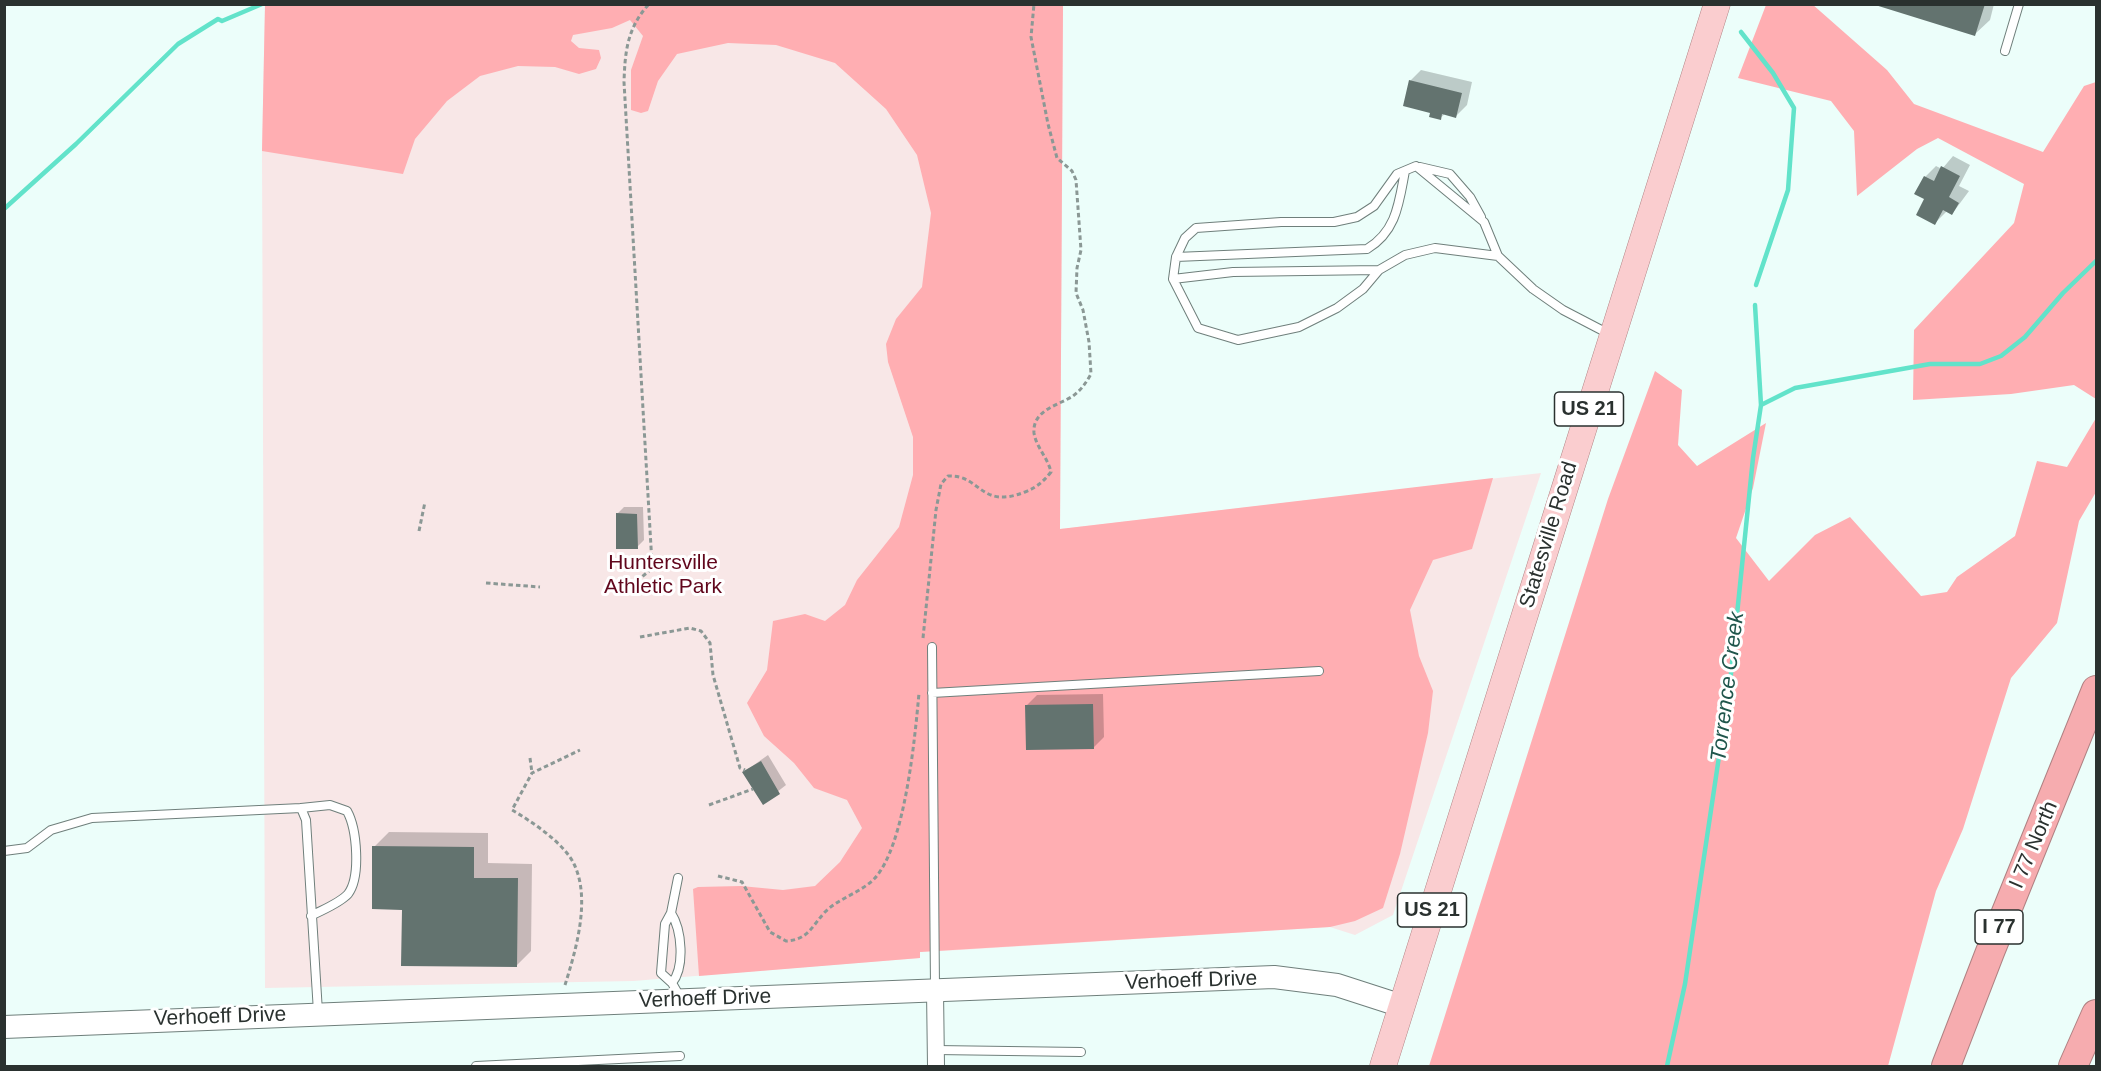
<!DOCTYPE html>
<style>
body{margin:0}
#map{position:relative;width:2101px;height:1071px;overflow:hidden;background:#ecfefa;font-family:Helvetica,sans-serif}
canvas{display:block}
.frame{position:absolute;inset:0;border:6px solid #2a312f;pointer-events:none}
</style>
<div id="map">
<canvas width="2101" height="1071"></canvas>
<div class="frame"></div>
</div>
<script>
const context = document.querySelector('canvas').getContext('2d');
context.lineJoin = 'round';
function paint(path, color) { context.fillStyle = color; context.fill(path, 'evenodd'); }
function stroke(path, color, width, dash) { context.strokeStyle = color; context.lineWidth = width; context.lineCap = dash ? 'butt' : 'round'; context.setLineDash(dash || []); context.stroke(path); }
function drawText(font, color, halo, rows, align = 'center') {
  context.font = font + ' Helvetica,sans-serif'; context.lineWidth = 6; context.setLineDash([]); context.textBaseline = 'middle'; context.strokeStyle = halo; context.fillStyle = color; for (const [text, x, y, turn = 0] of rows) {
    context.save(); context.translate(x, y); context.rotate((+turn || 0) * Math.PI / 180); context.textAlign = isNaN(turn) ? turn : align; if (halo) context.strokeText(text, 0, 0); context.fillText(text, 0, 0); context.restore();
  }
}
paint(new Path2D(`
 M265,5h798l-3,524 481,-56 -148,442 -38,20 -25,-8 -370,23 -40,2v6l-287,23 -368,7 -3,-837z`), '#f8e7e7');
paint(new Path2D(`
 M1812,4l75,66 27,34 129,48 41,-66 12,-4v317l-22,-14 -63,9 -98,6 1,-70 100,-107 10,-39 -86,-46 -21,11 -60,47 -3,-65 -23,-30 -93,-23 28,-73z
 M265,5h798l-3,524 433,-51 -21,71 -39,11 -23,50 9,46 14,35 -5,42 -28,121 -17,54 -28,13 -25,6 -410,25v6l-221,18 -6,-87 5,-2 43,-1 42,4 32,-4 25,-24 22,-34 -15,-28 -33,-12 -20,-25 -30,-27 -17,-33 20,-33 6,-49 32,-7 20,7 20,-16 12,-25 42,-53 14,-52v-38l-25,-75 -2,-18 10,-25 26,-32 9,-74 -14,-58 -31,-46 -51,-46 -59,-18 -48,-2 -51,11 -19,27 -10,30 -7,2 -10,-3v-40l12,-34 -13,-16 -18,8 -39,7 -2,6 8,7 20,2 2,8 -5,11 -17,5 -24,-7 -37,-1 -38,10 -33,25 -32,38 -12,35 -141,-23z
 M1655,371l27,19 -4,55 19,21 69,-43 -13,65 -17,50 33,43 46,-46 35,-18 71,79 26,-4 10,-15 58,-41 22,-75 30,6 29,-49v74l-17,29 -22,102 -46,55 -48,151 -27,62 -48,175h-459l179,-567z`), '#ffaeb2');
paint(new Path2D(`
 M1875,4h119l-4,16 -15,14z
 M1421,70l51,12 -5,23 -11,11 -11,-2 -5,4 -9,-6 -21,-31z
 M1953,156l17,9 -11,21 10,5 -17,23 -5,-3 -12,12 -9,-24 -10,-6 9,-16 11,-11 6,3z
 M624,507h19l1,33 -7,7 -20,-33z
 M1103,694l1,43 -11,11 -67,-42 11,-11z
 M768,755l18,30 -23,18 -19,-31z
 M389,832l99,1v30l44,1 -1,87 -14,14 -114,-57 -29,-61z
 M641,1065v1h-28z`), '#0003');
stroke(new Path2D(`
 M1741,32l32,41 21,35 -6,82 -32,95
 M4,209l72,-65 102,-100 40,-25 4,2 40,-17
 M1761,405l34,-17 135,-24h50l21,-8 24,-19 38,-44 33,-32
 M1667,1066l18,-82 45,-301 23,-225 8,-53 -6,-100`), '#62e3ca', 4.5);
paint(new Path2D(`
 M1872,4h113l-10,32z
 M1409,80l53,13 -6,25 -14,-4 -1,6 -12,-3 1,-4 -27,-7z
 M1941,166l19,10 -11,21 10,6 -7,12 -9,-5 -8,15 -19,-10 8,-16 -10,-5 10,-18 10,5z
 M616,513l21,1 1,35h-22z
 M1093,704l1,45 -68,1 -1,-45z
 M761,761l19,33 -17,11 -21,-33z
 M372,846l102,1v31h44l-1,89 -116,-1 1,-56 -30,-1z`), '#63736f');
const lane = new Path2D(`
 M2005,51l14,-47
 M1420,167l30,7 20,23 11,20
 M1498,256l-63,-8 -30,7 -26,15 -16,19 -26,19 -38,19 -61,13 -40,-12 -25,-49 3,-22 9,-19 11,-10 85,-6h53l23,-5 17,-11 23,-32 19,-8 68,56 14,34 35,33 30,21 48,25
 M1176,257l191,-8c30,-18 32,-47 38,-78
 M1173,279l60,-7 146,-2
 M932,647l3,341
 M932,693l387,-22
 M301,808l29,-3 17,6c10,18 14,66 1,83 -8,9 -26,16 -37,22
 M4,851l23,-3 24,-18 41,-12 209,-10 5,12 12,192
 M678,878l-7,35 -6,11 -4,49 11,10 8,14
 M671,913c11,17 14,54 1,70
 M936,1050l145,2
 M476,1066l204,-10`);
const street = new Path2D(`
 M935,991l1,75`);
const secondary = new Path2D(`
 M4,1027l1270,-50 63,8 65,21`);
const primary = new Path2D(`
 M1383,1066l334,-1062`);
const highway = new Path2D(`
 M1946,1066l44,-114 106,-262
 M2073,1066l23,-52`);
stroke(lane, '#6f7f7b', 10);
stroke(street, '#6f7f7b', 18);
stroke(secondary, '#6f7f7b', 24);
stroke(primary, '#af8182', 27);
stroke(highway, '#af8182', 30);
stroke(new Path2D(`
 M419,531l6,-29
 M486,583l54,4
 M631,586l18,-15 3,-7 -28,-482c1,-30 3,-54 25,-78
 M640,637l50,-9 11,3 9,12 3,32 27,93 5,2
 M923,638l13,-128 5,-26 7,-8c33,-2 31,34 77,16 12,-5 18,-10 26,-20 -3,-14 -15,-25 -17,-39 -2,-23 25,-28 39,-37 8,-6 13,-13 18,-22l-2,-32 -6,-32 -7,-17 1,-25 4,-18 -5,-70 -4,-9 -15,-13 -9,-34 -17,-87 3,-33
 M530,758l2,15
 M709,805l44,-16
 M718,876l24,6 28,50 16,9c22,-1 26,-15 39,-29 14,-14 35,-19 49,-33 31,-32 41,-142 45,-186
 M565,985c11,-35 26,-86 9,-121 -10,-21 -43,-43 -62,-54l20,-37 48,-23`), '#8b9895', 3, [4.5, 3]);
stroke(lane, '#fff', 8);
stroke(street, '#fff', 16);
stroke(secondary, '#fff', 22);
stroke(primary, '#facdcf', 26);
stroke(highway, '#f6acaf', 28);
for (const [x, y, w] of [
 [1589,409,69],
 [1432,910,69],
 [1999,927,48]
]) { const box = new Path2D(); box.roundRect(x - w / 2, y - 17, w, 34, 4.5); context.fillStyle = '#fff'; context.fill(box); stroke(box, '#2a312f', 1.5); }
drawText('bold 20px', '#2a312f', null, [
 ["US 21",1589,409],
 ["US 21",1432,910],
 ["I 77",1999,927]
]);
drawText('21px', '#2a312f', '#fff', [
 ["Statesville Road",1549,535,-73],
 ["I 77 North",2034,845,-67],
 ["Verhoeff Drive",1191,981,-2],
 ["Verhoeff Drive",705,999,-2],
 ["Verhoeff Drive",220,1017,-2]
]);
drawText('21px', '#60061c', '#fff', [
 ["Huntersville",663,563],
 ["Athletic Park",663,587]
]);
drawText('italic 22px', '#20564c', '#fff', [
 ["Torrence Creek",1728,687,-83]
]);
</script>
